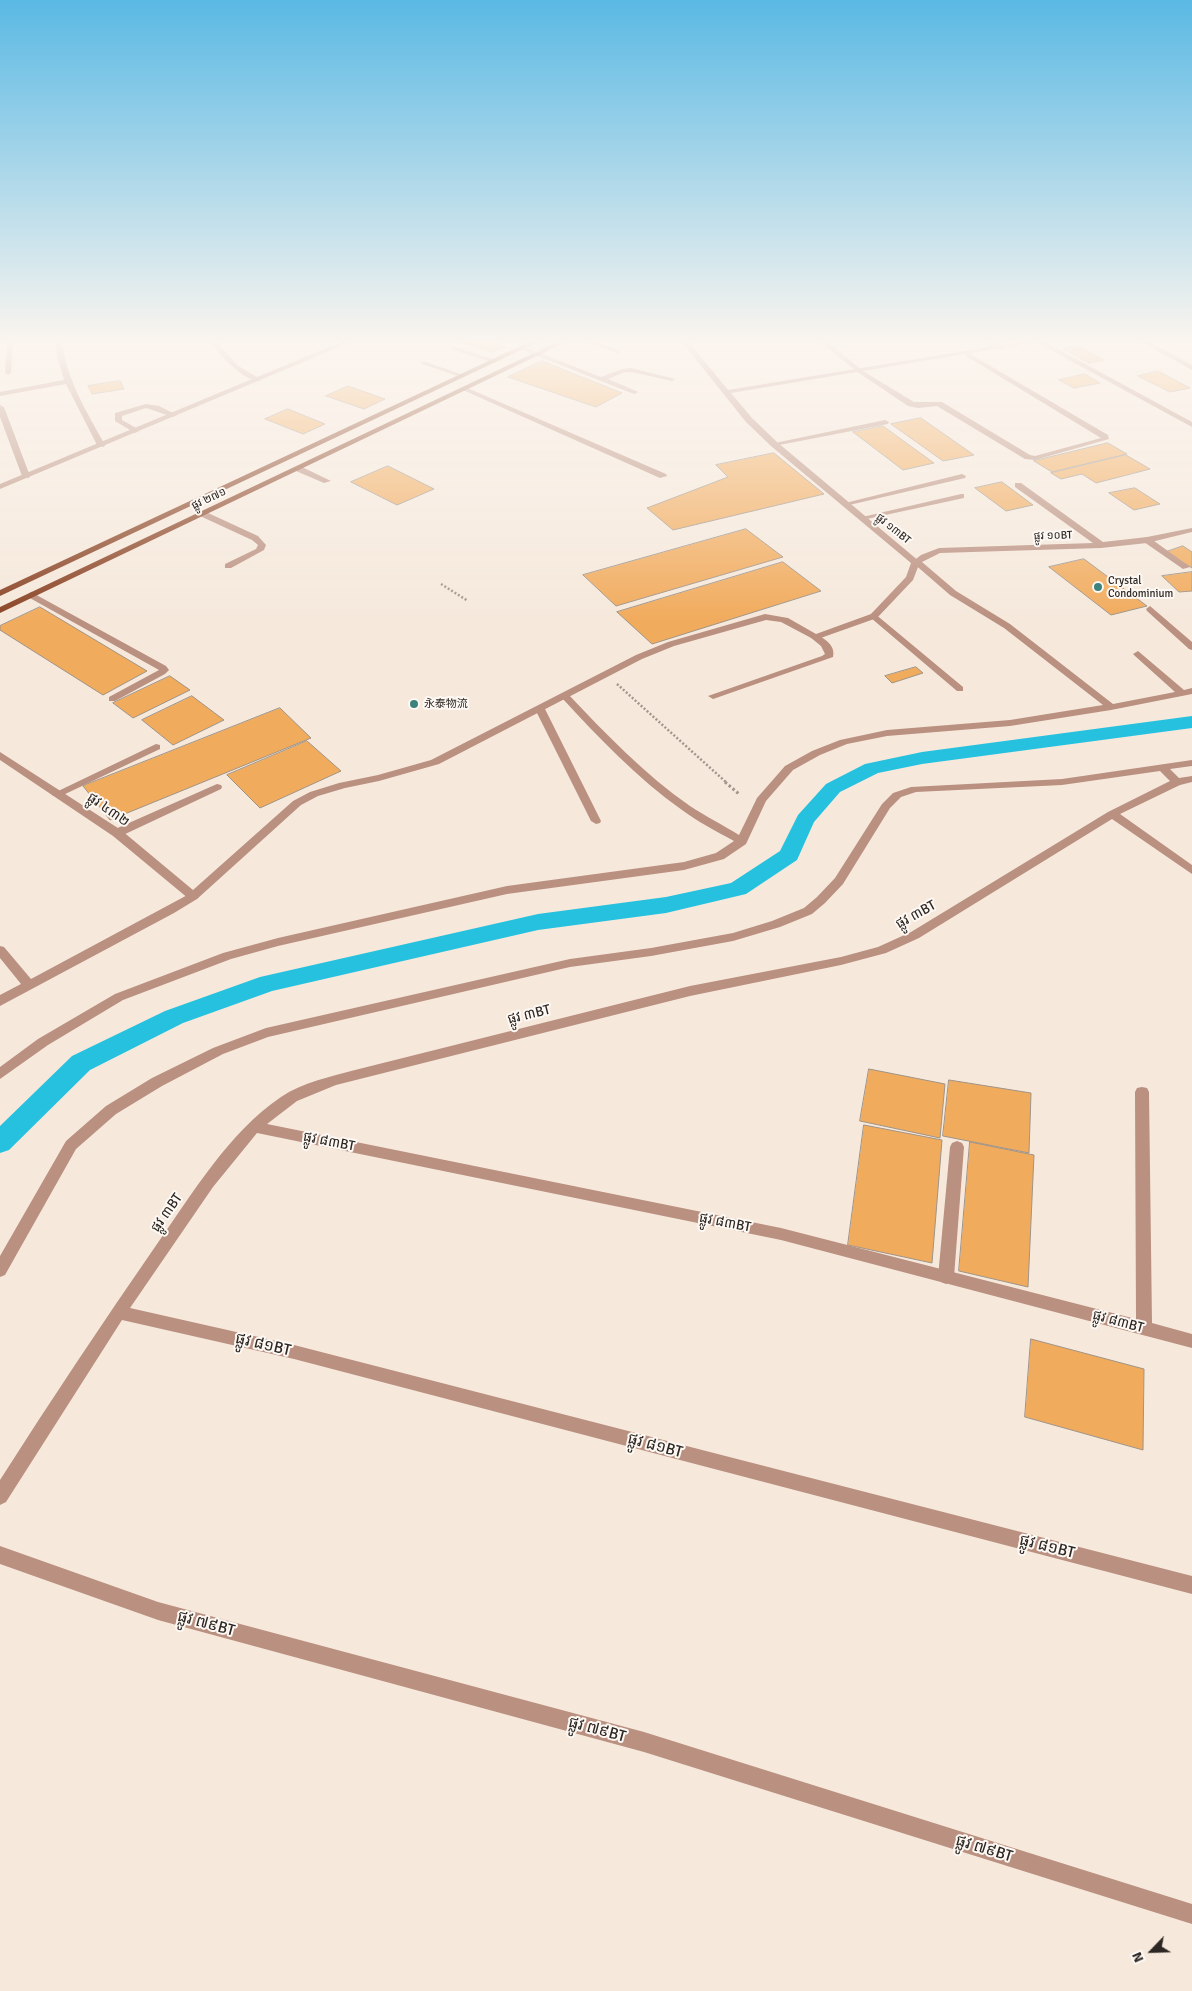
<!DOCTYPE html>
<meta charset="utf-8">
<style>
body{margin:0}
#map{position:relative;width:1192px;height:1991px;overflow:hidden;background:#f6e9dc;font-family:Signika,sans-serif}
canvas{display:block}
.north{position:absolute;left:1127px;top:1926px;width:50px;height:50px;-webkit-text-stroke:4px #fdf8f3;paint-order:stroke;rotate:246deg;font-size:14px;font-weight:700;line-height:20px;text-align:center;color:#2c2722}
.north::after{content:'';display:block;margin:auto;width:18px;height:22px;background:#2c2722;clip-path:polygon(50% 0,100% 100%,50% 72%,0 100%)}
</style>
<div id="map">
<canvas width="1192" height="1991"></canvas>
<div class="north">N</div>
</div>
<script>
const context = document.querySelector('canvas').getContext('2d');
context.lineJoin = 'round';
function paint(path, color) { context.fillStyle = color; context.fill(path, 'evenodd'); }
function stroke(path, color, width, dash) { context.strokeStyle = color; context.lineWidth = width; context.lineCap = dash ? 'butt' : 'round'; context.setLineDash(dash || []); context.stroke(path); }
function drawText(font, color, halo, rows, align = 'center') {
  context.font = font + ' Signika,"Noto Sans SC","Noto Sans Khmer",sans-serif'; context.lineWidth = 4; context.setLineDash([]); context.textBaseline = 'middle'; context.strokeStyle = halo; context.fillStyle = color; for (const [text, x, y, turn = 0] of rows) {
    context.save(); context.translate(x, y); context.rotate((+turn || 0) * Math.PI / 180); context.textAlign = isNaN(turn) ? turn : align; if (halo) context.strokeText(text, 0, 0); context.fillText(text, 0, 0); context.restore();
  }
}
paint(new Path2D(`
 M1192,716v12l-270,36 -44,9 -38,19 -26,30 -17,38 -51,34 -80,19 -128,17 -266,61 -89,32 -93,47 -81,80 -9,3v-27l72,-70 93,-45 95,-34 278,-63 128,-17 65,-14 49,-32 18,-36 28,-31 39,-20 57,-12z`), '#26c1df');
const building = new Path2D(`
 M461,342h30l14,5 -12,5z
 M1078,346l26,14 -15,3 -26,-14z
 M542,361l80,32 -26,14 -88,-30z
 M1158,371l32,17 -20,4 -32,-16z
 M1085,374l15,9 -26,5 -15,-8z
 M120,381l4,8 -32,5 -4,-8z
 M348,386l37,13 -21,10 -38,-13z
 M288,409l37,15 -22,10 -38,-15z
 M921,418l53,37 -31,6 -52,-37z
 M883,426l51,37 -31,7 -50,-38z
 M1108,443l19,11 -75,18 -18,-11z
 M774,453l50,41 -151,36 -26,-22 81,-31 -12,-12z
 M1126,455l24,14 -54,14 -14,-9 -21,5 -10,-6z
 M388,466l46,23 -37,16 -46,-23z
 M1002,482l31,23 -27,6 -31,-23z
 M1135,488l25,16 -26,6 -25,-17z
 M746,529l37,28 -167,49 -33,-31z
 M1183,546l9,6v16l-26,-16z
 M1084,559l63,47 -36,9 -62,-48z
 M783,562l38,29 -169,53 -35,-32z
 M1192,572v19l-13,1 -17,-16z
 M40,607l107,64 -44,24 -103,-65v-4z
 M916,667l7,6 -31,10 -7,-7z
 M170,676l20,14 -57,28 -20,-15z
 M192,696l32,24 -51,25 -31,-25z
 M280,708l31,30 -201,82 -27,-34z
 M307,741l34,30 -81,37 -33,-33z
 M869,1069l76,15 -5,54 -80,-17z
 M949,1080l82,13 -2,60 -86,-17z
 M864,1125l78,15 -10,123 -84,-18z
 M970,1142l64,13 -6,132 -69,-16z
 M1031,1339l113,30 -1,81 -118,-33z`);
paint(building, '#f1ab5d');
stroke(building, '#9f9387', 1);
stroke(new Path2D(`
 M441,584l27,17
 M617,684l110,99`), '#a0968d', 2.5, [2, 2]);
stroke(new Path2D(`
 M725,782l14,12`), '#a0968d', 3, [2.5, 2.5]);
paint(new Path2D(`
 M210,342h7l20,23 23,14v2c-16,1 -40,-26 -50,-39z
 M587,342h11l24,10 -5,1z
 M988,342h8l8,7 -5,1z
 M1141,342h9l42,23v5z
 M453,346l43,14 1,1 -3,2 -43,-14v-2z
 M422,362h4l40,14 -5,1 -39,-13z
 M465,387l201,87 1,2 -7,2 -197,-88v-2z
 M146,404l13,2 18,9 -4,2 -27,-9 -24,8v4l16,9 1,2 -4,2 -20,-12v-8z
 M296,467h6l29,14 -7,2 -28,-12z
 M962,474l4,2 -1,2 -120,28 -4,-2z
 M200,512h6l52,24 8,9 -2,5 -33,18h-6v-4l31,-15 2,-4 -6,-5 -52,-24z
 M1144,538h6l40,29 -7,2 -39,-27z
 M31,592l135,74 3,4 -4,4 -50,27h-6v-4l50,-27 -131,-73 -1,-2z
 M1150,606l42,36v8l-3,-1 -42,-38 -1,-2z
 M540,706l5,3 56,112 -1,2 -4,1 -5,-3 -56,-112z
 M156,744l4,1v4l-99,47h-8l-1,-2z
 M217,784l4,1 1,2 -1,2 -100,47 -4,1 -6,-4 2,-3z
 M957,1141l5,2 2,4 -10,130 -3,5 -5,2 -5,-2 -3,-5 12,-130 2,-4z`), '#ba9080');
paint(new Path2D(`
 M7,342h6l-2,31 -3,2 -3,-2z
 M56,342h6c5,39 25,70 43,103l-1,2 -7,-2 -31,-61 -66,12v-4l64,-12 -7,-24z
 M820,342h8l35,29 51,31h28l88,53 5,1 66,-18 -135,-82v-2h4l138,81 1,4 -74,21 -10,-1 -88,-53 -19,2 -10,-2 -49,-33z
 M1036,342h9l147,80v5z
 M520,347h4l77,30 21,-8 9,-1 44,11 -3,2 -41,-9h-6l-17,7 28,12 2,1 -4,2 -114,-45z
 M0,405l4,2 26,69 -1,2 -7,-2 -22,-59z
 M885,420l4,2 -1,2 -114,22 -4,-2z
 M1015,483h6l82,59 44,-5 45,-9v4l-45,11 -46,5 -161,5 -18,9 34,29 54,33 103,80 62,-12 -40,-36 -2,-2 5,-3 46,39 8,-2v6l-81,16 -101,16 -123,10 -40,8 -27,11 -27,15 -27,31 -20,43 -22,15 -40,11 -177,24 -229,52 -47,13 -108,41 -75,45 -48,34v-12l38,-28 77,-45 108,-41 55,-15 229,-52 177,-24 32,-9 18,-12c-18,-10 -36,-19 -52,-31 -45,-32 -83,-72 -120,-112v-4h6c38,40 76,80 122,112 15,10 33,19 49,29l18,-37 28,-32 27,-15 28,-11 47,-10 123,-10 93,-15 -99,-77 -54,-33 -38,-33 9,-7 18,-7 154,-5 -78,-56z
 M961,494h3v4l-102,22 -4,-2z
 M874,613l89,74v4h-6l-86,-73v-4z
 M815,634c10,4 21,12 18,23l-117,41 -3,1 -5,-3 114,-40 3,-2 -4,-8 -11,-9z
 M1192,760v6l-22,3 9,9 13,-2v6l-12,3 -60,29 72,51v9l-80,-55 -193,119 -33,15 -45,12 -151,31 -354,89 -39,16 -30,23 514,104 355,91 -1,-227 2,-4 5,-1 5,1 2,4 3,231 40,11v14l-411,-108 -524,-107 -44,54 -83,121 164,37 898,231v18l-898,-235 -172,-39 -116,182 -6,3v-25c51,-80 103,-158 157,-236 36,-51 71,-111 124,-147 22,-15 49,-20 74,-27l335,-84 151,-29 37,-10 33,-15 197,-120 62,-31 -10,-10 -98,14 -146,7 -15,5 -11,11 -47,76 -18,19 -13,11 -32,13 -47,14 -82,15 -81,11 -302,70 -45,17 -61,32 -46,28 -40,35 -71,126 -5,2v-21l66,-115 40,-35 46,-28 61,-30 53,-20 304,-69 81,-11 82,-15 39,-12 32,-13 13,-11 18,-19 47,-74 11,-11 18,-6 151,-8z
 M193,892l4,1 2,3 -2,3 -23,14 -174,93v-11l21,-11 -21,-26v-12l4,1 27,32z
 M0,1546l158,56 486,130 548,172v20l-548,-172 -486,-132 -158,-56z`), '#ba9080');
paint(new Path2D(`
 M341,342h10l-351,147v-5z
 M682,342h7l39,48 291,-48h18l-306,51 21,25 25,24 143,120 -7,18 -36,38 -62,22 -34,-18 -15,-2 -92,26 -32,13 -203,105 -60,17 -34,7 -27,8 -17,9 -104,94h-8l-76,-63 -113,-76v-8l121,78 72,60 100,-89 17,-9 29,-9 39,-8 53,-15 205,-105 32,-13 97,-28 23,4 28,16 55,-20 35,-37 5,-14 -140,-117 -25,-24z`), '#ba9080');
paint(new Path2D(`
 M529,342h9l-538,254v-6z
 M557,342h9l-566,271v-6z`), '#8a4324');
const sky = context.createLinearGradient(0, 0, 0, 621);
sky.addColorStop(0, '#5ab9e4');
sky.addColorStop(0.55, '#fbf5ef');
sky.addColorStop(1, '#fbf5ef00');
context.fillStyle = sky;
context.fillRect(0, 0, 1192, 621);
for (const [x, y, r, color] of [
 [1098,587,5,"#3c837c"],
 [414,704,5,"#3c837c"]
]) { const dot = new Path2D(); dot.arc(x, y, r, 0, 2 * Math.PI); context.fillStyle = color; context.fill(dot); stroke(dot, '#fdf8f3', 2); }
drawText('11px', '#2c2722', '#fdf8f3', [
 ["ផ្លូវ ២៧១",209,499,-25],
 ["ផ្លូវ ១៣BT",893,529,39],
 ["ផ្លូវ ១០BT",1053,536,-2]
]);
drawText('11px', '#2c2722', '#fdf8f3', [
 ["Crystal",1108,581],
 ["Condominium",1108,594],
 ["永泰物流",424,704]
], 'left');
drawText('14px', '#2c2722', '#fdf8f3', [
 ["ផ្លូវ ៤៣២",108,810,35],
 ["ផ្លូវ ៣BT",916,915,-29],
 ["ផ្លូវ ៣BT",529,1015,-14],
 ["ផ្លូវ ៨៣BT",329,1142,11],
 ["ផ្លូវ ៣BT",167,1213,-55],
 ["ផ្លូវ ៨៣BT",725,1223,11],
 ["ផ្លូវ ៨៣BT",1118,1322,15]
]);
drawText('16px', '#2c2722', '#fdf8f3', [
 ["ផ្លូវ ៨១BT",263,1345,13],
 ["ផ្លូវ ៨១BT",655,1446,15],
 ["ផ្លូវ ៨១BT",1047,1547,14],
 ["ផ្លូវ ៧៩BT",206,1624,15],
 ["ផ្លូវ ៧៩BT",597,1730,15],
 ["ផ្លូវ ៧៩BT",984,1849,17]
]);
</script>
